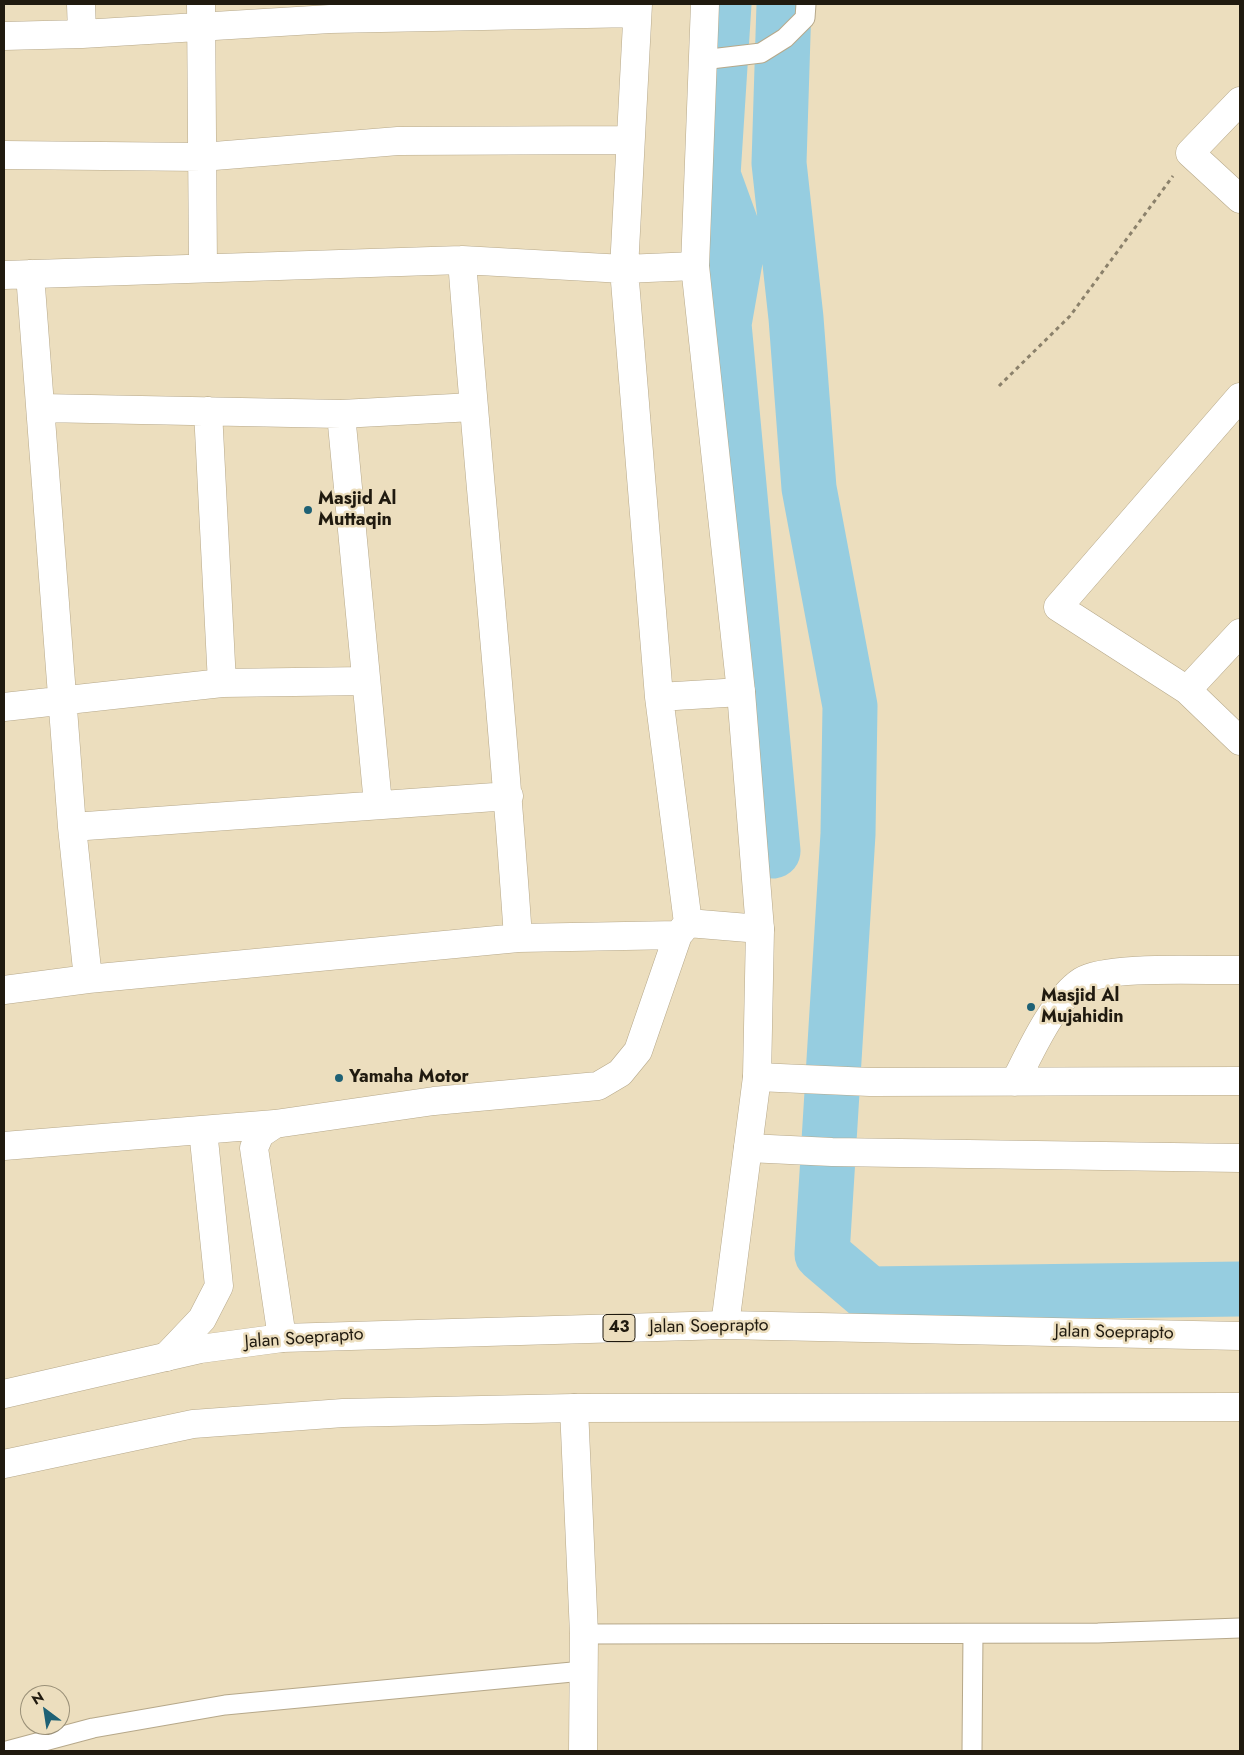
<!DOCTYPE html>
<style>
body{margin:0}
#map{position:relative;width:1244px;height:1755px;overflow:hidden;background:#ecdebe;font-family:Jost,sans-serif}
canvas{display:block}
.frame{position:absolute;inset:0;border:5px solid #201a0f;pointer-events:none}
.north{position:absolute;left:20px;top:1685px;width:50px;height:50px;box-sizing:border-box;background:#ecdebe;border:1px solid #9a9078;border-radius:50%;rotate:329deg;font-size:14px;font-weight:700;line-height:20px;text-align:center;color:#201a0f}
.north::after{content:'';display:block;margin:auto;width:18px;height:22px;background:#1e6175;clip-path:polygon(50% 0,100% 100%,50% 72%,0 100%)}
</style>
<div id="map">
<canvas width="1244" height="1755"></canvas>
<div class="frame"></div>
<div class="north">N</div>
</div>
<script>
const context = document.querySelector('canvas').getContext('2d');
context.lineJoin = 'round';
function stroke(path, color, width, dash) { context.strokeStyle = color; context.lineWidth = width; context.lineCap = dash ? 'butt' : 'round'; context.setLineDash(dash || []); context.stroke(path); }
function drawText(font, color, halo, rows, align = 'center') {
  context.font = font + ' Jost,sans-serif'; context.lineWidth = 5; context.setLineDash([]); context.textBaseline = 'middle'; context.strokeStyle = halo; context.fillStyle = color; for (const [text, x, y, turn = 0] of rows) {
    context.save(); context.translate(x, y); context.rotate((+turn || 0) * Math.PI / 180); context.textAlign = isNaN(turn) ? turn : align; if (halo) context.strokeText(text, 0, 0); context.fillText(text, 0, 0); context.restore();
  }
}
stroke(new Path2D(`
 M724,4l-11,171 25,69 -14,80 49,527
 M784,4l-5,159 17,155 13,170 41,218 -2,128 -26,420 47,40 371,-5`), '#96cde0', 55);
const lane = new Path2D(`
 M702,60l59,-7 24,-15 20,-20 1,-14
 M584,1634l514,-1 142,-5
 M7,1751l86,-23 132,-23 358,-34
 M972,1751l1,-117`);
const street = new Path2D(`
 M81,4l1,30
 M201,4l2,264
 M638,4l-14,265 35,428 29,226
 M4,36l78,-2 248,-15 307,-6
 M1240,101l-50,52 50,46
 M4,155l198,2 196,-16 232,-1
 M462,260c17,226 41,452 56,678
 M30,274l42,553 16,152
 M4,275l458,-15 162,9 71,-3
 M1240,397l-182,210 129,83 53,51
 M41,408l300,6 132,-7
 M208,411l14,272
 M341,414l37,390
 M1187,690l53,-57
 M659,697l82,-5
 M4,707l218,-24 144,-2
 M72,827l437,-31
 M4,990l84,-11 430,-41 160,-3 10,-12 72,6
 M757,1077l113,5 370,-1
 M1015,1082c15,-30 39,-83 67,-101 25,-16 125,-10 158,-11
 M4,1146l271,-22
 M748,1148l84,4 408,6
 M282,1338l-28,-190 6,-14 15,-10 159,-23 164,-15 22,-13 18,-22 40,-116
 M166,1357l36,-38 17,-33 -16,-156
 M574,1408l10,226 -1,117`);
const secondary = new Path2D(`
 M705,4l-10,262 46,426 19,237 -3,148 -32,248`);
const highway = new Path2D(`
 M4,1394l196,-45 82,-11 443,-13 515,11
 M4,1464l189,-40 150,-11 231,-5 666,-1`);
stroke(lane, '#b6a88a', 21);
stroke(street, '#b6a88a', 29);
stroke(secondary, '#b6a88a', 29);
stroke(highway, '#b6a88a', 29);
stroke(new Path2D(`
 M999,386l71,-70 103,-140`), '#8b816b', 3, [4, 4]);
stroke(lane, '#fff', 19);
stroke(street, '#fff', 28);
stroke(secondary, '#fff', 28);
stroke(highway, '#fff', 28);
for (const [x, y, r, color] of [
 [308,510,5,"#1e6175"],
 [1031,1007,5,"#1e6175"],
 [339,1078,5,"#1e6175"]
]) { const dot = new Path2D(); dot.arc(x, y, r, 0, 2 * Math.PI); context.fillStyle = color; context.fill(dot); stroke(dot, '#ecdebe', 2); }
for (const [x, y, w] of [
 [619,1328,32]
]) { const box = new Path2D(); box.roundRect(x - w / 2, y - 13.5, w, 27, 4); context.fillStyle = '#ecdebe'; context.fill(box); stroke(box, '#201a0f', 1); }
drawText('bold 16px', '#201a0f', null, [
 ["43",619,1328]
]);
drawText('bold 18px', '#201a0f', '#ecdebe', [
 ["Masjid Al",318,500],
 ["Muttaqin",318,521],
 ["Masjid Al",1041,997],
 ["Mujahidin",1041,1018],
 ["Yamaha Motor",349,1078]
], 'left');
drawText('18px', '#201a0f', '#ecdebe', [
 ["Jalan Soeprapto",709,1327,-1],
 ["Jalan Soeprapto",1114,1333,1],
 ["Jalan Soeprapto",304,1339,-4]
]);
</script>
